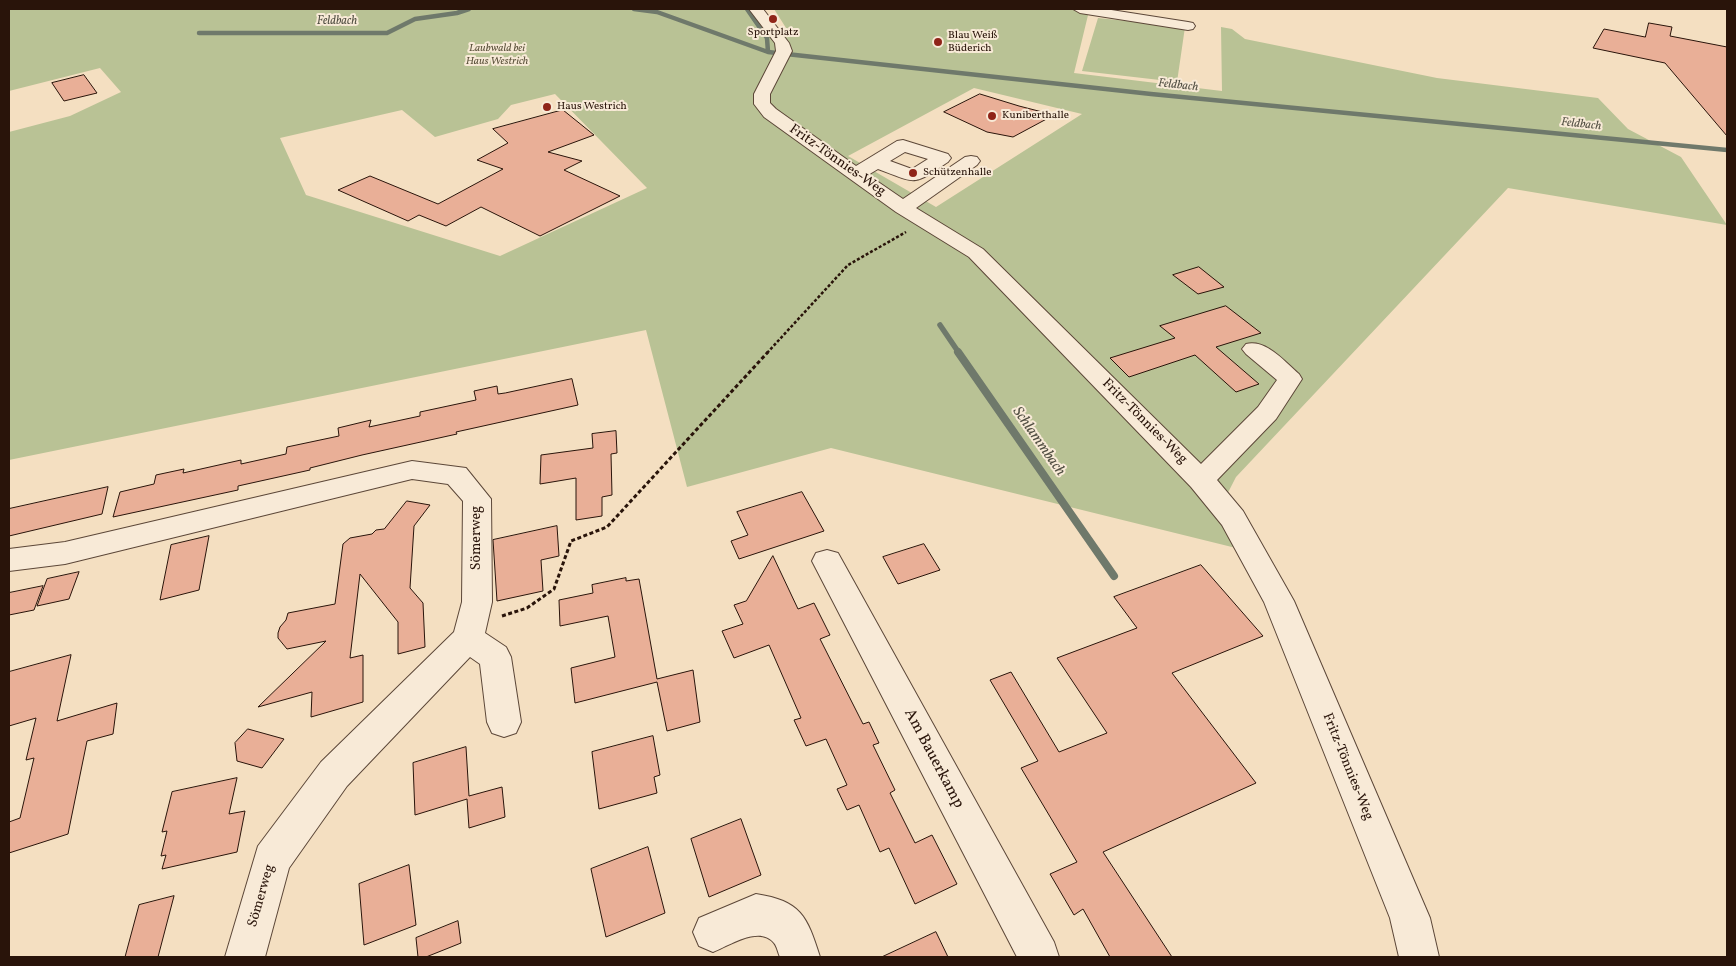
<!DOCTYPE html>
<meta charset="utf-8">
<style>
body{margin:0}
#map{position:relative;width:1736px;height:966px;overflow:hidden;background:#f4dfc1;font-family:Vollkorn,serif}
canvas{display:block}
.frame{position:absolute;inset:0;border:10px solid #29140a;pointer-events:none}
</style>
<div id="map">
<canvas width="1736" height="966"></canvas>
<div class="frame"></div>
</div>
<script>
const context = document.querySelector('canvas').getContext('2d');
context.lineJoin = 'round';
function paint(path, color) { context.fillStyle = color; context.fill(path, 'evenodd'); }
function stroke(path, color, width, dash) { context.strokeStyle = color; context.lineWidth = width; context.lineCap = dash ? 'butt' : 'round'; context.setLineDash(dash || []); context.stroke(path); }
function drawText(font, color, halo, rows, align = 'center') {
  context.font = font + ' Vollkorn,serif'; context.lineWidth = 4; context.setLineDash([]); context.textBaseline = 'middle'; context.strokeStyle = halo; context.fillStyle = color; for (const [text, x, y, turn = 0] of rows) {
    context.save(); context.translate(x, y); context.rotate((+turn || 0) * Math.PI / 180); context.textAlign = isNaN(turn) ? turn : align; if (halo) context.strokeText(text, 0, 0); context.fillText(text, 0, 0); context.restore();
  }
}
paint(new Path2D(`
 M9,9h736c15,18 18,28 43,22l-14,-22h299l16,2 -15,62 148,18 -1,-64 11,2 13,10 192,39 161,20 30,31 53,28 46,68 -219,-37 -272,289 -20,39 24,33 -409,-101 -144,39 -41,-157 -637,130v-328l61,-16 51,-24 -21,-24 -91,23zM974,88l108,26 -146,93 -88,-51zM555,94l92,94 -147,68 -194,-61 -26,-57 122,-28 33,27 63,-18 13,-14z
 M1098,18l87,9 -8,55 -95,-11z`), '#b9c295');
stroke(new Path2D(`
 M634,9l23,3 111,40 383,42 576,56
 M747,9l20,29 1,14
 M199,33h188l28,-14 42,-6 12,-4`), '#6f796b', 4.5);
stroke(new Path2D(`
 M940,325l19,28`), '#6f796b', 5.5);
stroke(new Path2D(`
 M958,352l156,224`), '#6f796b', 8);
const building = new Path2D(`
 M1649,23l23,4 -2,9 57,11v89l-62,-73 -72,-15 11,-19 41,8z
 M84,75l13,18 -33,8 -12,-18z
 M980,94l39,12 35,9 -41,22 -26,-5 -43,-20z
 M563,110l31,25 -46,17 34,9 -18,9 56,26 -80,40 -59,-29 -35,19 -27,-11 -11,6 -70,-31 32,-14 68,28 65,-35 -26,-9 31,-17 -15,-14z
 M1199,267l25,20 -26,7 -25,-19z
 M1226,306l35,27 -45,14 43,37 -23,8 -41,-37 -66,22 -19,-19 65,-20 -15,-12z
 M572,379l6,26 -122,27 1,2 -95,21 -52,13v2l-72,16v4l-125,27 7,-25 34,-8 2,-9 28,-6 -1,4 58,-13v4l45,-10 1,-7 52,-11 -1,-8 33,-8 -2,7 51,-11v-4l56,-12 -2,-9 23,-5 1,8 7,-1z
 M616,431l1,22 -6,1 1,41 -10,2v19l-26,4v-42l-36,6 1,-29 52,-7 -1,-14z
 M108,487l-6,27 -93,22v-27z
 M802,492l22,39 -85,28 -8,-18 17,-6 -11,-23z
 M407,501l23,4 -16,21 -4,62 13,15 2,44 -27,7v-32l-38,-48 -10,84 13,-3v47l-52,15 1,-25 -54,15 68,-66 -39,8 -9,-11v-5l2,-6 6,-7 2,-7 47,-9 8,-60 7,-6 22,-4 4,-4 8,-1z
 M557,526l2,30 -18,4 2,31 -46,10 -4,-61z
 M209,536l-10,54 -39,10 11,-55z
 M924,544l16,26 -42,14 -15,-27z
 M773,556l25,53 16,-6 16,32 -10,4 43,85 6,-2 10,21 -6,2 22,45 -5,3 25,50 17,-8 25,49 -42,20 -26,-56 -9,4 -21,-47 -12,5 -10,-21 10,-4 -21,-46 -20,7 -12,-26 7,-2 -32,-73 -35,13 -12,-27 21,-7 -9,-19 12,-4z
 M1201,565l62,71 -91,37 84,110 -153,69 69,105h-62l-27,-48 -9,6 -24,-41 27,-12 -56,-94 17,-7 -48,-81 21,-8 48,80 48,-19 -50,-75 80,-30 -23,-31z
 M79,572l-10,27 -32,7 10,-27z
 M626,578v3l13,-2 18,100 36,-9 7,52 -33,9 -10,-49 -82,21 -4,-35 44,-11 -7,-41 -48,10 -1,-26 34,-7 -1,-8z
 M43,586l-9,24 -25,5v-22z
 M71,655l-14,66 60,-18 -4,31 -26,7 -19,93 -59,19v-31l11,-4 14,-60 -8,2 10,-42 -27,8v-54z
 M248,729l36,10 -22,29 -25,-7 -2,-18z
 M653,736l7,39 -6,2 3,16 -58,16 -7,-57z
 M466,747l3,49 33,-9 3,30 -36,11 -2,-29 -52,16 -2,-52z
 M237,778l-8,36 16,-3 -8,41 -75,17 4,-14 -5,1 6,-25 -5,1 10,-40z
 M741,819l20,56 -52,22 -18,-58z
 M648,847l17,66 -59,24 -15,-68z
 M409,865l7,60 -52,20 -5,-61z
 M174,896l-16,61h-33l14,-52z
 M458,921l3,22 -35,14h-8l-2,-19z
 M936,932l12,25h-66z`);
paint(building, '#e9af97');
stroke(building, '#29140a', 1);
const minor = new Path2D(`
 M749,9h14l26,34 3,8 -22,43v9l6,6 80,57 41,-25 6,-1 45,14 3,4 -3,4c-36,24 -30,22 -70,7l-10,6 35,24 62,-42 6,-1 6,1 3,4 -3,4 -61,43 67,41 218,215 57,-57 19,-27 -31,-26 -4,-5 4,-5c20,-5 38,17 53,30l3,5 -26,40 -59,61 26,31 51,90 136,317 9,39h-40l-9,-39 -126,-316 -42,-77 -31,-38 -222,-230 -73,-45 -132,-95 -10,-13v-10l22,-43 -1,-8zM905,152l23,7 -16,10 -22,-8z
 M1073,9h32l83,13 5,1 2,3 -2,3 -5,1 -108,-17z
 M412,461l54,7 25,31 1,103 -7,31 21,14 5,10 10,65 -5,11 -12,4 -12,-4 -5,-11 -7,-58 -10,-7 -123,129 -58,82 -24,89h-40l33,-111 63,-84 133,-130 8,-30 1,-101 -15,-17 -36,-5 -347,85 -56,7v-22l56,-7z
 M827,550l11,3 216,389 5,15h-42l-205,-396 4,-8z
 M756,894c45,7 51,22 64,63h-40c-2,-4 -3,-11 -6,-14 -14,-18 -44,2 -61,9l-14,-6 -6,-14 6,-14z`);
stroke(minor, '#5c4738', 2);
stroke(new Path2D(`
 M767,353l81,-88 58,-33`), '#29140a', 2.5, [3, 2]);
stroke(new Path2D(`
 M502,616l25,-8 27,-19 17,-48 36,-14 161,-175`), '#29140a', 3, [4, 2.5]);
paint(minor, '#f8ead7');
for (const [x, y, r, color] of [
 [773,19,5,"#8f2418"],
 [938,42,5,"#8f2418"],
 [547,107,5,"#8f2418"],
 [992,116,5,"#8f2418"],
 [913,173,5,"#8f2418"]
]) { const dot = new Path2D(); dot.arc(x, y, r, 0, 2 * Math.PI); context.fillStyle = color; context.fill(dot); stroke(dot, '#f8ead7', 2); }
drawText('11px', '#29140a', '#f8ead7', [
 ["Sportplatz",773,33,"center"],
 ["Blau Weiß",948,36],
 ["Büderich",948,49],
 ["Haus Westrich",557,107],
 ["Kuniberthalle",1002,116],
 ["Schützenhalle",923,173]
], 'left');
drawText('italic 11px', '#5b513b', '#f8ead7', [
 ["Laubwald bei",497,49],
 ["Haus Westrich",497,62]
]);
drawText('italic 12px', '#524f43', '#f8ead7', [
 ["Feldbach",337,22],
 ["Feldbach",1178,86,6],
 ["Feldbach",1581,125,6]
]);
drawText('14px', '#29140a', '#f8ead7', [
 ["Fritz-Tönnies-Weg",837,161,35],
 ["Fritz-Tönnies-Weg",1144,422,45],
 ["Sömerweg",477,538,-90],
 ["Fritz-Tönnies-Weg",1347,767,68],
 ["Sömerweg",262,896,-74]
]);
drawText('italic 15px', '#524f43', '#f8ead7', [
 ["Schlammbach",1038,442,55]
]);
drawText('16px', '#29140a', '#f8ead7', [
 ["Am Bauerkamp",933,759,62]
]);
</script>
